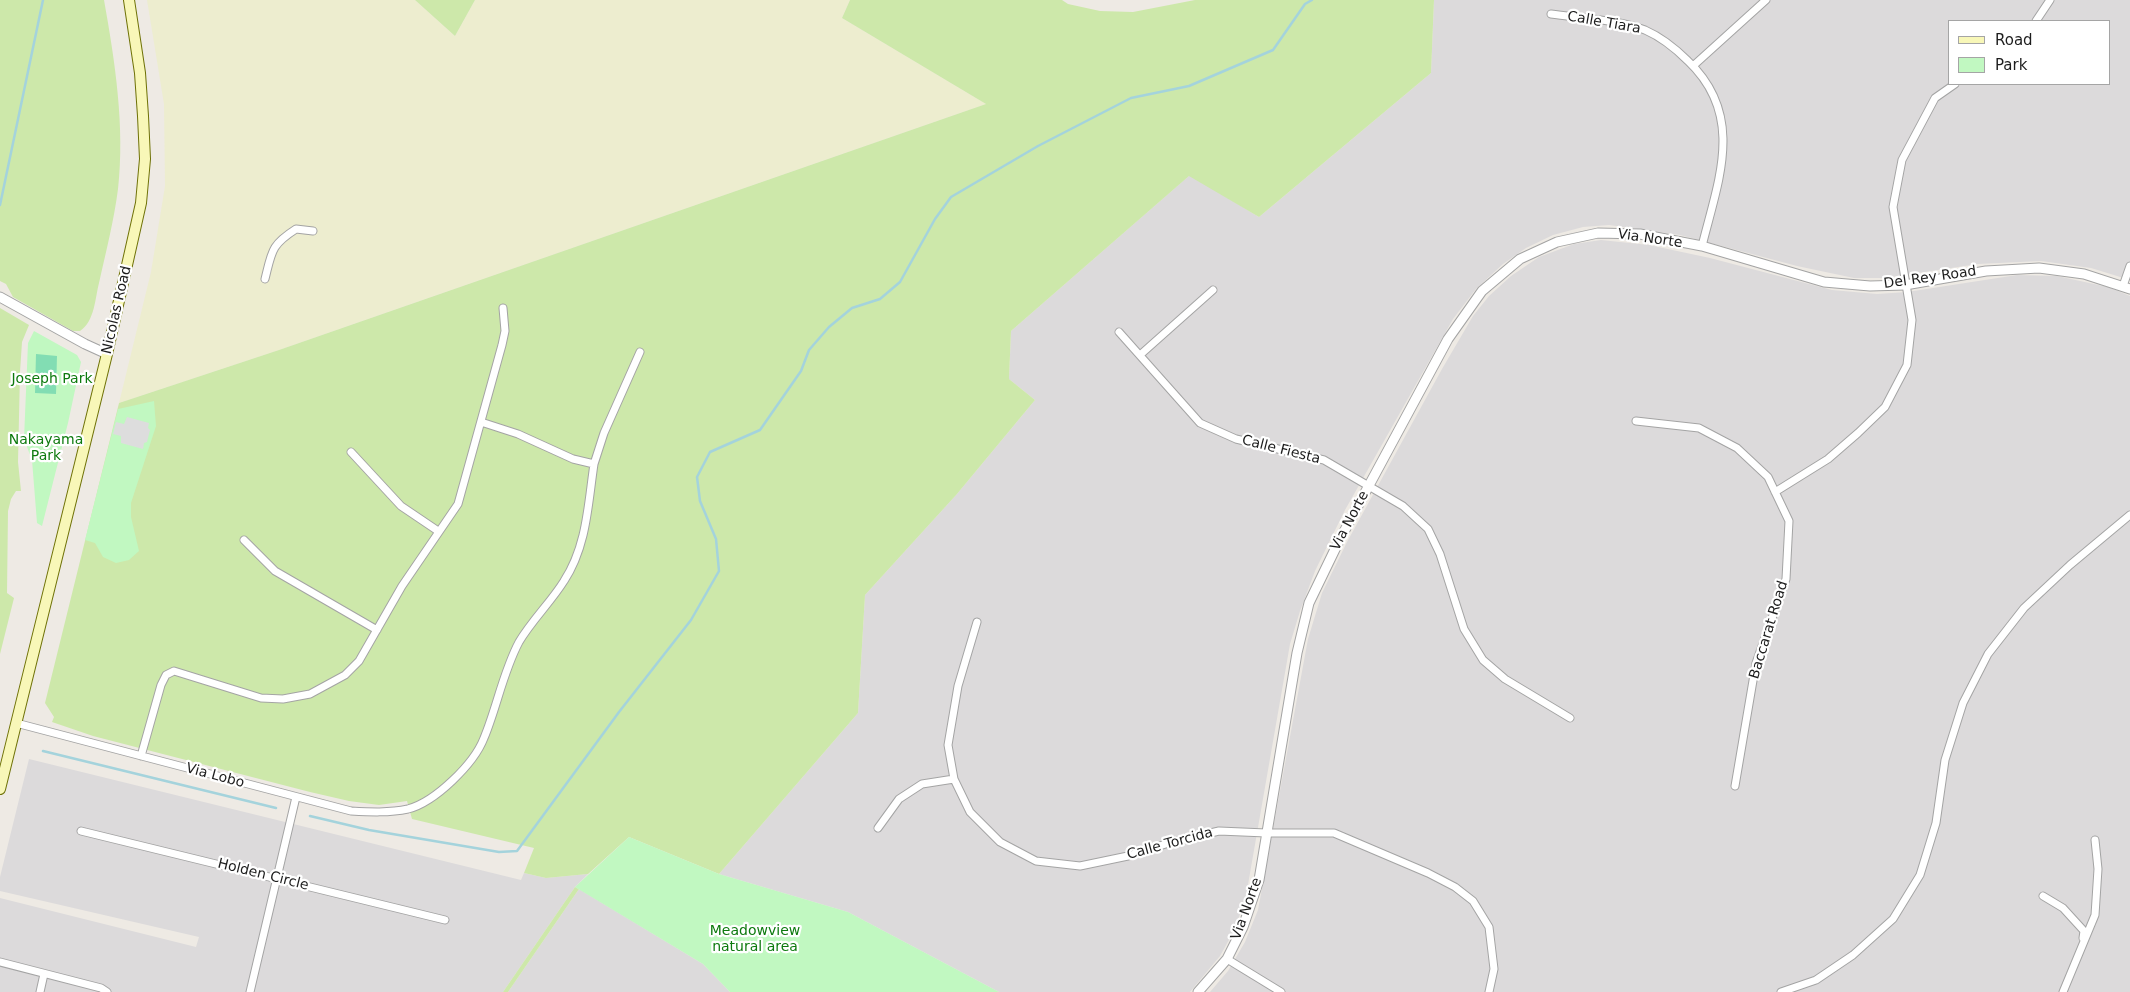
<!DOCTYPE html>
<style>
body{margin:0}
#map{position:relative;width:2130px;height:992px;overflow:hidden;background:#eeeae4;font-family:"DejaVu Sans",sans-serif}
canvas{display:block}
.legend{position:absolute;left:1948px;top:20px;width:162px;height:65px;box-sizing:border-box;background:#fff;border:1px solid #a5a5a5;margin:0;padding:6px 9px;list-style:none;font-size:15px;color:#1d1d1d}
.legend li{display:flex;align-items:center;gap:10px;height:25px}
.legend b{width:25px;border:1px solid #a5a5a5}
</style>
<div id="map">
<canvas width="2130" height="992"></canvas>
<ul class="legend">
<li><b style="height:6px;background:#f8f7b8"></b>Road</li>
<li><b style="height:14px;background:#c1f8c1"></b>Park</li>
</ul>
</div>
<script>
const context = document.querySelector('canvas').getContext('2d');
context.lineJoin = 'round';
function paint(path, color) { context.fillStyle = color; context.fill(path, 'evenodd'); }
function stroke(path, color, width, dash) { context.strokeStyle = color; context.lineWidth = width; context.lineCap = dash ? 'butt' : 'round'; context.setLineDash(dash || []); context.stroke(path); }
function drawText(font, color, halo, rows, align = 'center') {
  context.font = font + ' "DejaVu Sans",sans-serif'; context.lineWidth = 4.5; context.setLineDash([]); context.textBaseline = 'middle'; context.strokeStyle = halo; context.fillStyle = color; for (const [text, x, y, turn = 0] of rows) {
    context.save(); context.translate(x, y); context.rotate((+turn || 0) * Math.PI / 180); context.textAlign = isNaN(turn) ? turn : align; if (halo) context.strokeText(text, 0, 0); context.fillText(text, 0, 0); context.restore();
  }
}
paint(new Path2D(`
 M1434,0h696v280l-39,-12 -50,-7 -63,3 -94,14h-30l-57,-12 -117,-31 -71,-10 -26,2 -30,8 -27,13 -23,16 -27,25 -23,30 -108,191 -30,61 -15,40 -10,33 -44,252 -11,33 -15,27 -30,36h-191l-151,-80 -129,-38 139,-161 7,-118 92,-101 78,-94 -26,-21 2,-48 179,-156 69,42 172,-144zM1949,21h160v63h-160z
 M1601,240l48,5 61,13 122,32 45,4 30,-2 110,-17 40,1 51,11 22,9v696h-920l18,-21 17,-29 13,-32 50,-271 14,-46 25,-51 95,-173 31,-53 16,-20 22,-20 28,-19 35,-13z
 M29,759l492,121 3,-7 22,5 42,-4 -13,13 -72,105h-503v-94l196,49 3,-10 -199,-46v-14z
 M579,889l124,75 27,28h-222z`), '#dcdadb');
paint(new Path2D(`
 M147,0h268l40,36 20,-36h375l-8,18 144,86 -707,246 -160,53 32,-131 14,-86 -1,-82z`), '#ededcf');
paint(new Path2D(`
 M0,0h104c11,62 21,126 14,189 -4,31 -12,63 -19,94 -4,15 -4,38 -19,48h-7l-60,-34 -7,-13 -6,-3z
 M415,0h60l-20,36z
 M850,0h212l6,4 32,7 33,1 62,-12h239l-3,73 -172,144 -70,-41 -178,155 -2,48 26,21 -78,94 -92,101 -7,118 -139,161 -90,-37 -41,37 -42,4 -22,-5 10,-25 -122,-29 -5,-18 -28,4 -30,-4 -39,-9 -217,-56 -41,-14 2,-5 -9,-14 74,-300 160,-53 707,-246 -144,-86z
 M0,308l29,17 -7,17 -2,30 -2,90 3,29h-5l-5,8 -3,12 -1,82 7,5 -14,56z
 M575,887l4,2 -71,103h-5z`), '#cde8aa');
paint(new Path2D(`
 M34,331l43,24 4,7 -13,61 -26,103 -5,-3 -5,-63 -8,-21 4,-96z
 M154,401l2,25 -25,77v14l8,34 -10,9 -13,3 -13,-6 -8,-14 -10,-3 33,-131z
 M629,837l90,37 129,38 151,80h-269l-27,-28 -128,-77z`), '#c1f8c1');
paint(new Path2D(`
 M36,354l21,2 -1,38 -21,-1z`), '#82ddb3');
paint(new Path2D(`
 M127,417l22,6 -1,5 2,2 -3,12 -3,1 -1,6 -22,-6v-7l-8,-2 3,-12 8,2z`), '#ddd');
stroke(new Path2D(`
 M0,205l43,-205
 M43,751l233,57
 M310,816l59,14 130,22 18,-1 102,-139 72,-92 28,-49 -3,-32 -16,-38 -3,-24 13,-25 50,-22 41,-59 8,-21 20,-23 23,-19 28,-9 20,-17 35,-63 16,-22 87,-51 93,-48 58,-12 84,-36 32,-46 7,-4`), '#a4d3dc', 2.5);
const minor = new Path2D(`
 M1551,14c28,4 69,6 94,16 16,7 31,19 43,31 58,55 30,120 14,185
 M2036,21l14,-21
 M1693,66l73,-66
 M265,279c7,-28 6,-34 31,-50l17,2
 M2123,286l7,-20
 M1119,332l81,91 36,16 88,21 79,46 25,23 12,25 24,75 19,31 22,19 65,39
 M1140,355l73,-65
 M1636,421l63,7 38,20 31,29 21,44 -3,58 -30,84 -21,123
 M481,422l37,12 55,25 21,5 10,-31 36,-81
 M351,452l50,54 37,25
 M1775,492l53,-33 30,-26 27,-26 22,-42 5,-45 -19,-113 9,-47 33,-62 20,-14
 M244,540l31,31 102,59
 M977,622l-19,64 -10,59 6,34 16,33 30,30 36,19 44,5 48,-10 44,-14 47,-11 47,2h68l94,40 27,14 18,14 16,26 5,42 -5,23
 M16,723l335,88c19,1 38,2 57,-2 27,-7 66,-45 76,-71 13,-31 19,-66 35,-96 13,-22 32,-40 45,-61 23,-35 24,-77 30,-117
 M141,756l20,-71 5,-10 8,-4 87,27 22,1 27,-5 35,-19 14,-14 43,-75 56,-82 44,-159 3,-14 -2,-23
 M878,828l21,-29 23,-15 32,-5
 M81,831l364,89
 M2043,896l20,12 21,23 -1,7
 M1227,959l54,33
 M0,962l101,26 6,4
 M40,992l4,-18
 M250,992l46,-195
 M1781,992l35,-12 37,-25 40,-36 27,-44 16,-52 9,-63 18,-57 25,-49 36,-46 46,-43 60,-50
 M2063,992l32,-77 3,-46 -3,-29`);
const tertiary = new Path2D(`
 M0,297l85,47 22,10
 M1198,992l29,-33 16,-32 16,-47 38,-227 12,-50 30,-62 109,-202 34,-48 38,-32 37,-17 41,-9 42,1 62,12 122,36 46,4 35,-1 81,-14 53,-3 45,6 46,15`);
const secondary = new Path2D(`
 M0,789l107,-435 34,-151 4,-44 -2,-43 -3,-43 -11,-73`);
stroke(minor, '#a4a4a4', 9);
stroke(tertiary, '#a4a4a4', 11);
stroke(secondary, '#6f7207', 12);
stroke(minor, '#fff', 7);
stroke(tertiary, '#fff', 9);
stroke(secondary, '#f8f7b8', 10);
drawText('14px', '#1d1d1d', '#fff', [
 ["Calle Tiara",1604,23,10],
 ["Via Norte",1650,239,8],
 ["Del Rey Road",1930,278,-8],
 ["Nicolas Road",117,310,-77],
 ["Calle Fiesta",1281,450,14],
 ["Via Norte",1350,521,-62],
 ["Baccarat Road",1769,630,-73],
 ["Via Lobo",215,776,15],
 ["Calle Torcida",1170,844,-15],
 ["Holden Circle",263,875,14],
 ["Via Norte",1247,909,-70]
]);
drawText('14px', '#0d7a0e', '#fff', [
 ["Joseph Park",52,379],
 ["Nakayama",46,440],
 ["Park",46,456],
 ["Meadowview",755,931],
 ["natural area",755,947]
]);
</script>
